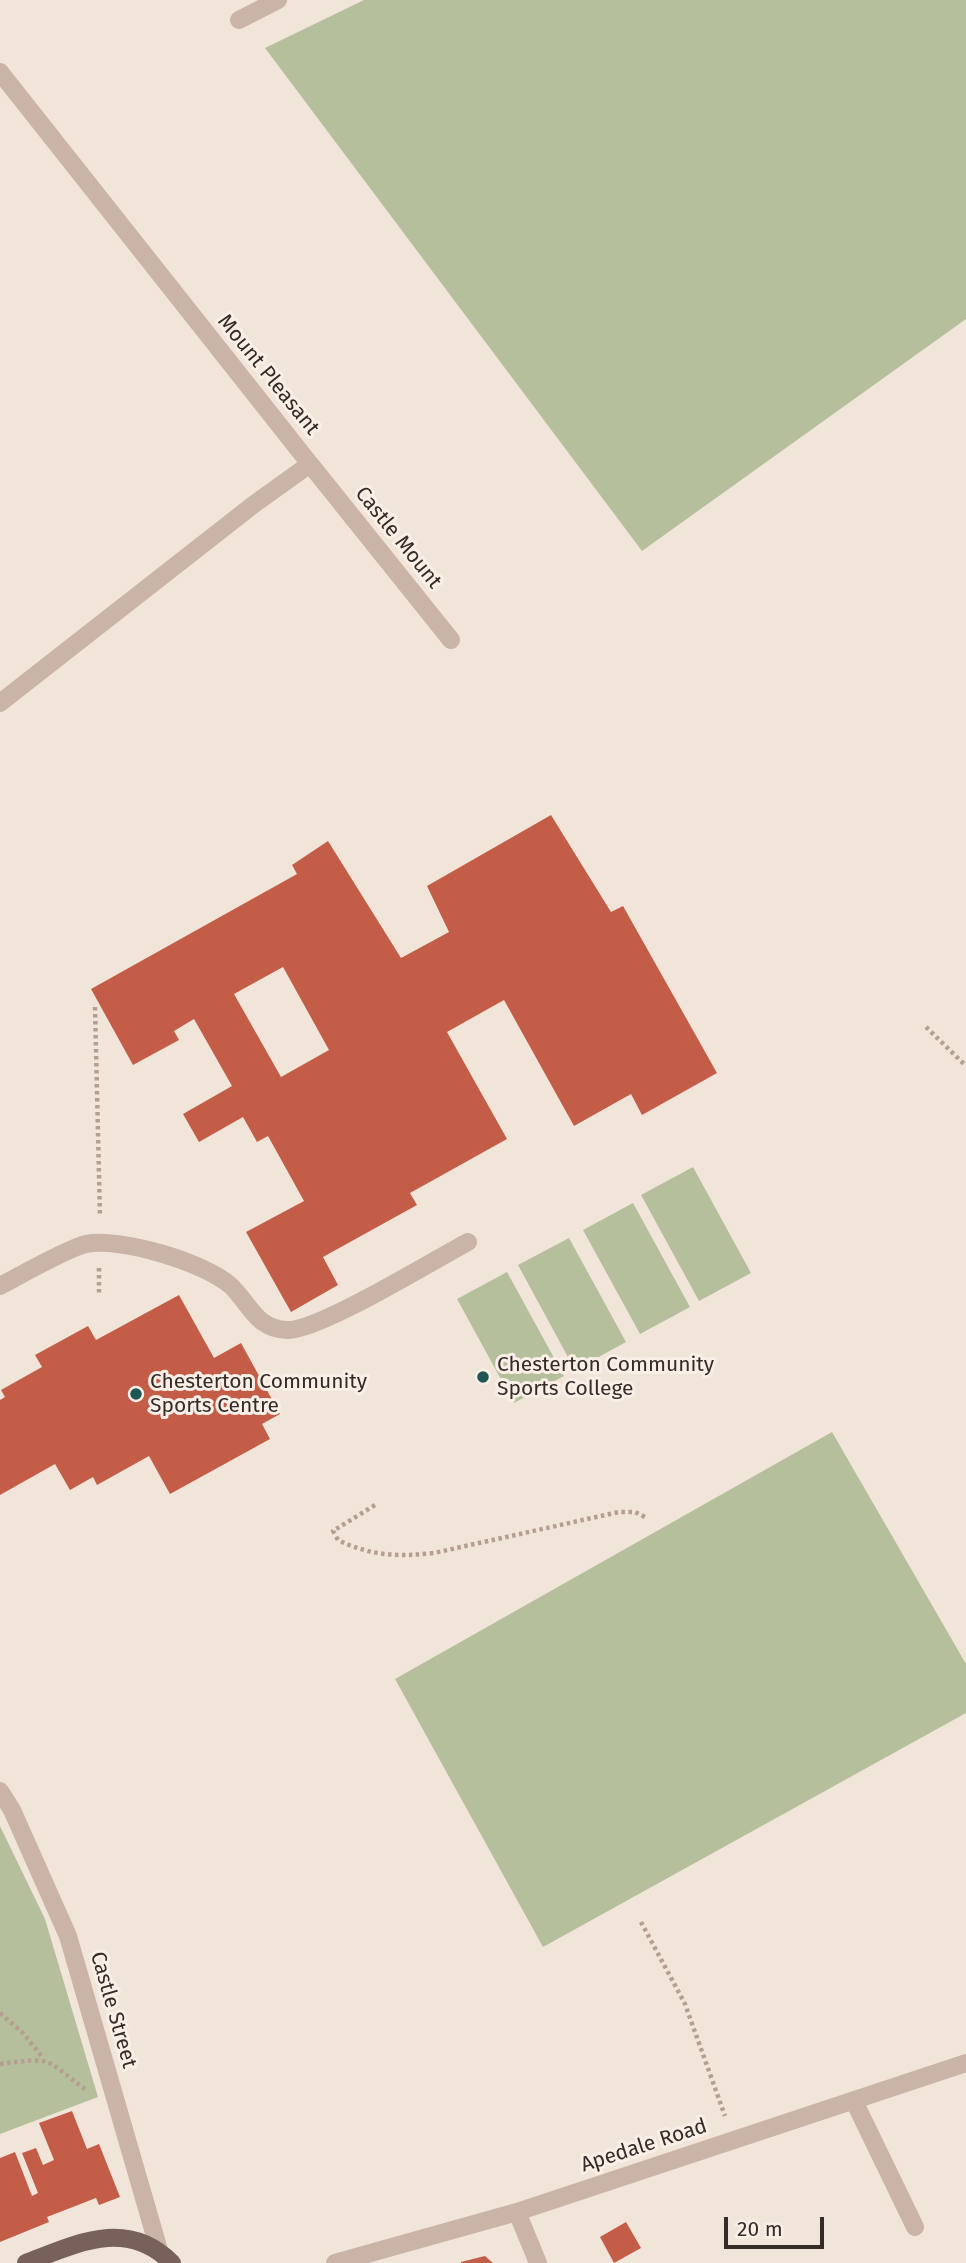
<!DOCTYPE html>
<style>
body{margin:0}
#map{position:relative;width:966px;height:2263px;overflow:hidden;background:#f1e5da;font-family:"Fira Sans",sans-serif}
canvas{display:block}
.scale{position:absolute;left:724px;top:2217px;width:100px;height:32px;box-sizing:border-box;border:4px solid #352b27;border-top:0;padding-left:9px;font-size:21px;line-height:24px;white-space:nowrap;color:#352b27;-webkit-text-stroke:5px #f9efe7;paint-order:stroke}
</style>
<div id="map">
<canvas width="966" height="2263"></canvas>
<div class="scale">20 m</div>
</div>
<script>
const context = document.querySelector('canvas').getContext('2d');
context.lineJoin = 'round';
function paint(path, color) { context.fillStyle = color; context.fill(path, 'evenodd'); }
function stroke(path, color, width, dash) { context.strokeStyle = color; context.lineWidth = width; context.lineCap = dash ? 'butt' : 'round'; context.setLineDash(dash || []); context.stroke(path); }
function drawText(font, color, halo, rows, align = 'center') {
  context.font = font + ' "Fira Sans",sans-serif'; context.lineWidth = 6; context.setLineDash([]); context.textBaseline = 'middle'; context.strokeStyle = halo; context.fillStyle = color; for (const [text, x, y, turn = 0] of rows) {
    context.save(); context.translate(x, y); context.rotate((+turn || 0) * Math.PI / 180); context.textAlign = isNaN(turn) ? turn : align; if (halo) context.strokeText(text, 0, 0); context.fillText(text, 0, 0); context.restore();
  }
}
paint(new Path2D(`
 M364,0h602v319l-324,232 -377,-503z
 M693,1167l58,106 -52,28 -58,-106z
 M633,1203l57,104 -50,27 -57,-104z
 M569,1238l57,104 -51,28 -57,-105z
 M507,1272l57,104 -50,27 -57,-104z
 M832,1432l134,232v49l-423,234 -148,-268z
 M0,1826l45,93 53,178 -98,37z`), '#b5bf9b');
paint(new Path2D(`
 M551,815l60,97 12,-6 94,167 -75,42 -11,-21 -57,32 -70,-126 -57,32 60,107 -97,54 7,12 -94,52 15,28 -47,27 -45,-80 58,-31 -36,-65 -11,6 -14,-25 -44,25 -16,-28 49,-28 -38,-67 -20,12 5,9 -46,25 -42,-76 206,-115 -5,-9 36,-24 73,117 48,-26 -22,-46zM283,967l46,83 -48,27 -47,-83z
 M179,1295l35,63 27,-15 39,71 -18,10 8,15 -100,55 -21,-38 -52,29 -4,-8 -23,13 -15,-26 -55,31v-95l5,-3 -4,-7 41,-23 -7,-12 53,-29 8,14z
 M72,2111l15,38 12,-5 21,53 -21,8 -3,-7 -49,19 2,5 -49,20v-84l15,-6 17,44 6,-3 -16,-40 14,-5 7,17 11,-5 -15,-37z
 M626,2222l15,26 -27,15 -14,-26z
 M485,2256l8,7h-32v-1z`), '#c35d47');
stroke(new Path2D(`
 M95,1007l5,210
 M926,1027l40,39
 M99,1268v27
 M375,1505l-42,26 5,9c33,16 60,17 96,13l185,-41h16l10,5
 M641,1922l44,82 40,112
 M0,2013l23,20 20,25
 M0,2064c56,-7 42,-6 85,25`), '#b49e91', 4.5, [3.5, 3.5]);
stroke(new Path2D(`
 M239,20l39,-20
 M0,72l310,392 -57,41 -253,198
 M310,464l141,176
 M0,1286c19,-10 68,-38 86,-42 35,-7 120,19 145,42 19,18 25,43 56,44 30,2 147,-70 181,-88
 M0,1791l12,19 56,126 91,314
 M854,2101l61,126
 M517,2212l21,51
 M335,2263l182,-51 449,-149`), '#c9b4a7', 18);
stroke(new Path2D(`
 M26,2263c52,-20 101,-45 146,0`), '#776159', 18);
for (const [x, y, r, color] of [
 [483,1377,7,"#1e5555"],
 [136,1394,7,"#1e5555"]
]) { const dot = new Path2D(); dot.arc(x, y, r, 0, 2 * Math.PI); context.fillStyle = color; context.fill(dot); stroke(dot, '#f9efe7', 2.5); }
drawText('21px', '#352b27', '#f9efe7', [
 ["Mount Pleasant",268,375,51],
 ["Castle Mount",398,538,51],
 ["Castle Street",113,2010,74],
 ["Apedale Road",644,2146,-18]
]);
drawText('21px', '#352b27', '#f9efe7', [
 ["Chesterton Community",497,1365],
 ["Sports College",497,1389],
 ["Chesterton Community",150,1382],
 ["Sports Centre",150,1406]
], 'left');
</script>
